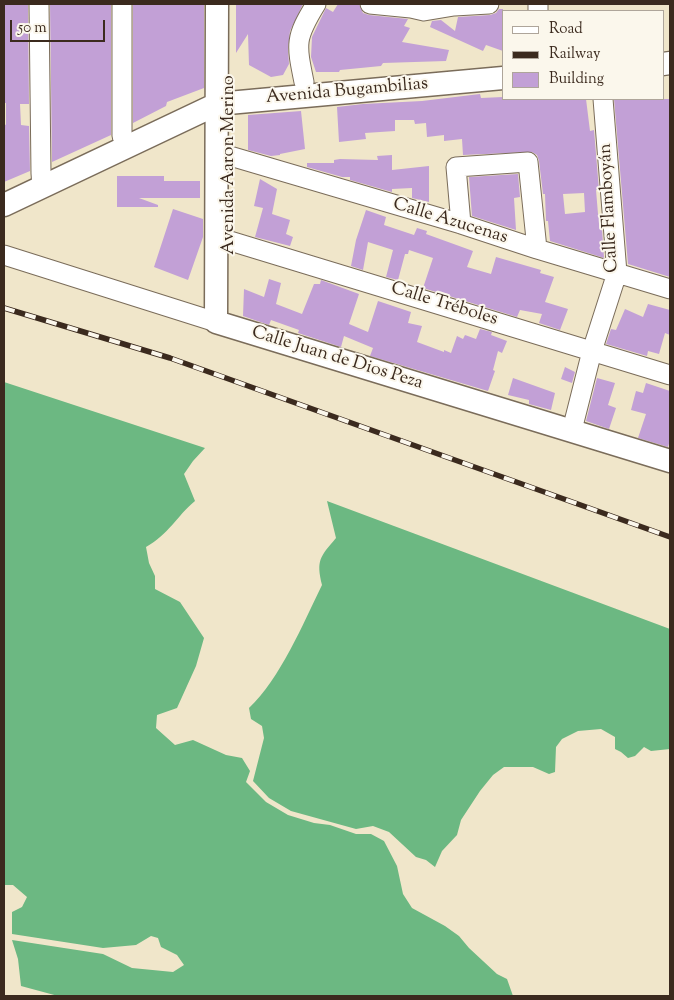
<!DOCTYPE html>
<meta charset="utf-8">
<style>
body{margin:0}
#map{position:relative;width:674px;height:1000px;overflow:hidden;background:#f0e6ca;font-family:"Sorts Mill Goudy",serif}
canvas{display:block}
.frame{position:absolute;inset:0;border:5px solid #3b2a1e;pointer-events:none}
.legend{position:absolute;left:502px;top:10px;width:162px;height:90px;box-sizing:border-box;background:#fbf7ec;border:1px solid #aea59a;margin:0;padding:6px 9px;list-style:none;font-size:15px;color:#3b2a1e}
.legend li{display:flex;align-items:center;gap:10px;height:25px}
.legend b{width:25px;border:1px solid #aea59a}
.scale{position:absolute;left:10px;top:20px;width:95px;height:22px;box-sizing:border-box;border:2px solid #3b2a1e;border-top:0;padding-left:6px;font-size:15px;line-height:18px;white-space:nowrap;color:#3b2a1e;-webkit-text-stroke:4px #fbf7ec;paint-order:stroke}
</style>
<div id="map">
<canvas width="674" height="1000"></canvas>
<div class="frame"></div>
<ul class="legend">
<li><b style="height:6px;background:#fff"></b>Road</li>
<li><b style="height:6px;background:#3b2a1e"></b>Railway</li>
<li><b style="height:14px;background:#c2a0d6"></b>Building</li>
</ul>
<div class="scale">50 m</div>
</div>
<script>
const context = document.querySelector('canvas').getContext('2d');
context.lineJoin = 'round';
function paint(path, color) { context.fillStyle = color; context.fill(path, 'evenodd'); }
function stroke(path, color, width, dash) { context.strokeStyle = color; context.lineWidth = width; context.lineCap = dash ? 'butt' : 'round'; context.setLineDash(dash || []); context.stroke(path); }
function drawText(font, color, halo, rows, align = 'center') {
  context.font = font + ' "Sorts Mill Goudy",serif'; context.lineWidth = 4; context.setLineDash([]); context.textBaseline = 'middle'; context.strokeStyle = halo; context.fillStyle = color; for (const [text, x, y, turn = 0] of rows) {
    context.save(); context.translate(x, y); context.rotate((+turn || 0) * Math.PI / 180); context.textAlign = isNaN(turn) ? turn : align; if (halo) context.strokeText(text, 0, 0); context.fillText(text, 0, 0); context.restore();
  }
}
paint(new Path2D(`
 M4,382l201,66 -12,13 -9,13 11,27c-19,16 -26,33 -49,46l3,16 6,13v13l25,13 24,36 -8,28 -19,42 -20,7 -1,13 19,17 18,-5 33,15 16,3 8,13 -4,11 20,20 22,13 26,8 16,2 26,9h15l13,7 13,25 6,28 9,14 33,18 14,10 10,12 28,26 10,5 6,17h-455l-37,-10 -3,-27 -6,-19 91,14 29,14 41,4 11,-7 -7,-10 -16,-8 -3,-9 -7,-2 -15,9 -33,3 -91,-14v-22l10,-5 5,-10 -14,-12h-9z
 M327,501l343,128v120l-19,2 -7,-4 -9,9 -7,2 -7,-6 -6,-3v-12l-14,-8 -23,2 -16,8 -6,8 -1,25 -6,2 -16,-7h-29l-11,8 -13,16 -19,29 -4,15 -15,16 -7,16 -9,-7 -10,-3 -27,-25 -16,-6 -17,3 -65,-18 -22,-13 -16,-17 11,-43 -2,-12 -11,-7 -2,-11c31,-29 54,-84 73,-123 -6,-25 -2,-28 14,-47z`), '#6cb882');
paint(new Path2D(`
 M4,4h24l1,100h-9l1,21 8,1 1,45 -26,11v-58l2,1v-22h-2z
 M50,4h61v131l-59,27z
 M133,4h71v84l-37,14 -1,4 -33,17z
 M236,4h67l-13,27 -2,18 1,15 -6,11 -12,2 -22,-12 -1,-31 -12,19z
 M338,4h21l4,9 6,2 39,4 -4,7 6,2 -8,14 47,8 -3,11 -63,2 -2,3 -41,4 -1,2h-23l-5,-15 1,-20 14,-29 7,4z
 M499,9h4v42l-17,-6 -3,6 -53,-24 2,-6 9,-1 14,11 3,-14 32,-2 6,-2z
 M480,94l1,4 22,-1v2h83l4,32 4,-1 5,60h-3l2,24h3l3,44 -54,-17 -2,-20h-2l-1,-27h-2l-4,-33 -2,-6 -5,-3 -69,3 -1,-16 -18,2v-6l-17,2 -1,-14 -11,1 -1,-4h-19v11l-30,2 1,6 -27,3 -2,-35 26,-3 59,-3zM584,193l1,19 -20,2 -2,-20z
 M614,99h56v178l-42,-13z
 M301,111l4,38 -25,5v1l-9,1 -23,-6v-35z
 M392,155v15l37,-4v36l-17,-4v-10l-20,1v3l-42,-12v-3h-8l-35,-10v-4h27v-3l6,-1 38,1 -1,-4z
 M518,174l2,23 -6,1 2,32 -44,-14 -3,-39z
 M117,176h47v5h36v17h-61l19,7v2h-41z
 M260,179l17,10 -5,25 18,6 -4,14 7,3 -3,9 -35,-9 8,-29 -9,-2z
 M173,209l30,10v18l-15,43 -34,-13z
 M366,210l20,7 -2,8 30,10 3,-7 10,3 -1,3 47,17 -6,16 24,7 5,-17 45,13 -1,3 14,4 -9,25 23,7 -8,21 -21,-7 3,-9 -22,-4 -3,7 -94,-29 10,-30 -24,-8 -1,4h-3l-7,26 -12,-3 7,-27 -25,-8 -5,28 -12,-4 5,-26z
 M269,279l12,4 -5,21 26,10 12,-30h6l1,-4 38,14 -10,30 19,8 10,-31 33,11 -3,11 14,3 -5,16 27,10v-2l7,3 6,-17 6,3 2,-4 11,4 4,-10 12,3 -1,3 16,6 -5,12 -4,-2 -5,19 2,1 -7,20 -118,-35 3,-8 -29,-12 -3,11 -43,-14 1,-3 -28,-10 -2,5 -26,-9 1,-27 20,8z
 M648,304l22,6v25l-5,-2 -6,21 -11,-3 -1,5 -41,-12 5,-15 5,1 9,-21 18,8z
 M565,367l10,5 -3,11 -11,-4z
 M513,378l42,15 -4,17 -22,-6v-4l-21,-5z
 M597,378l18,5 -7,22 8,3 -7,21 -23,-8z
 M646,383l24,8v49l-2,7 -30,-9 8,-24 -15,-4 5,-19 7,2z`), '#c2a0d6');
const minor = new Path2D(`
 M39,4l2,169 1,14
 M122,4v132
 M370,4l41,4 13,3 30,-5 35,-2
 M538,4v7
 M304,82c-8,-39 -9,-44 12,-78
 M230,156l231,68 76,25 133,40
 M461,224l-5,-57 72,-5 9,87
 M217,237l453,138
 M4,255l212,67
 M572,430l20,-79 25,-78 -14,-174`);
const major = new Path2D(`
 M217,4l-1,318 454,139
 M663,64l7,-1
 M4,205l213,-101 286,-26`);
stroke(minor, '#7a6c5a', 21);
stroke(major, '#7a6c5a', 25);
stroke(minor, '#fff', 19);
stroke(major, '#fff', 22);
const rail = new Path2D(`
 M4,308l166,50 500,179`);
stroke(rail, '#3b2a1e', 5.5);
stroke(rail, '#fbf7ec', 4, [11]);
drawText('18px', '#3b2a1e', '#fbf7ec', [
 ["Avenida Bugambilias",347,92,-5],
 ["Avenida Aaron Merino",230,165,-90],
 ["Calle Flamboyán",610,208,-93],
 ["Calle Azucenas",450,222,17],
 ["Calle Tréboles",444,305,17],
 ["Calle Juan de Dios Peza",337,359,17]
]);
</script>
